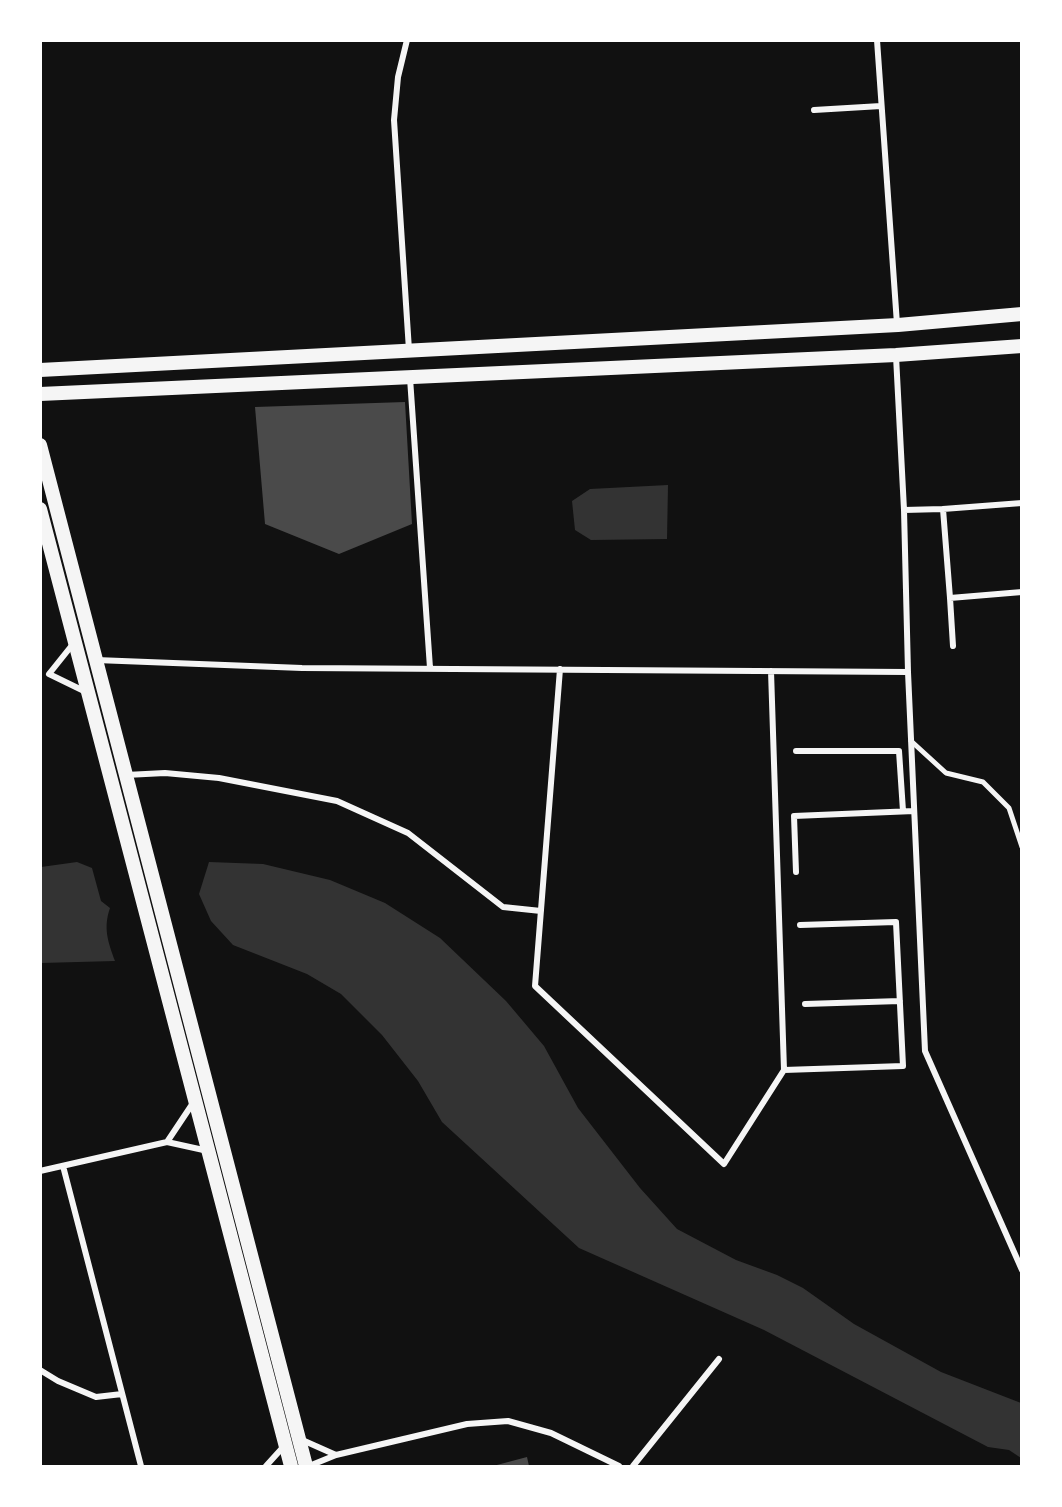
<!DOCTYPE html>
<style>
body{margin:0}
#map{position:relative;width:1062px;height:1507px;overflow:hidden;background:#111;font-family:Mulish,sans-serif}
canvas{display:block}
.frame{position:absolute;inset:0;border:42px solid #fff;pointer-events:none}
</style>
<div id="map">
<canvas width="1062" height="1507"></canvas>
<div class="frame"></div>
</div>
<script>
const context = document.querySelector('canvas').getContext('2d');
context.lineJoin = 'round';
function paint(path, color) { context.fillStyle = color; context.fill(path, 'evenodd'); }
function stroke(path, color, width, dash) { context.strokeStyle = color; context.lineWidth = width; context.lineCap = dash ? 'butt' : 'round'; context.setLineDash(dash || []); context.stroke(path); }
paint(new Path2D(`
 M668,485l-1,54 -76,1 -16,-10 -3,-29 18,-12z
 M77,862l15,6 9,33 9,7c-7,20 -2,34 5,53l-74,2v-96z
 M209,862l54,2 67,16 55,23 55,35 66,63 38,45 34,62 62,80 37,41 59,31 41,15 26,13 51,36 87,48 80,31v55l-12,-8 -21,-3 -224,-117 -185,-82 -137,-126 -24,-41 -36,-46 -41,-41 -34,-20 -74,-29 -22,-24 -12,-27z`), '#333');
paint(new Path2D(`
 M405,402l7,122 -73,30 -74,-30 -10,-117z
 M527,1457l2,9h-36z`), '#4a4a4a');
stroke(new Path2D(`
 M911,741l35,32 37,9 26,26 13,39`), '#f5f5f5', 5);
stroke(new Path2D(`
 M407,40l-9,37 -4,43 15,230
 M877,40l20,284
 M814,110l67,-4
 M896,356l8,154 4,162 17,379 97,219
 M410,378l20,290
 M943,509l7,89 72,-6
 M904,510l39,-1 79,-6
 M950,598l3,48
 M96,660l206,8 606,4
 M560,669l-25,317 189,178 60,-94 -13,-399
 M49,674l37,18
 M49,674l24,-30
 M796,751h103l4,60
 M126,775l39,-2 54,5 118,23 71,32 95,74 38,4
 M796,872l-2,-56 120,-5
 M805,1004l95,-3
 M784,1070l119,-4 -7,-144 -96,3
 M167,1142l26,-39
 M63,1166l78,300
 M40,1171l127,-29 41,9
 M40,1370l18,11 38,16 26,-3
 M300,1439l36,16
 M266,1466l19,-21
 M309,1466l27,-11 131,-31 41,-3 43,12 68,33
 M633,1466l86,-107`), '#f5f5f5', 6);
stroke(new Path2D(`
 M40,370l858,-45 124,-11
 M40,394l856,-39 126,-9
 M40,445l266,1021
 M40,509l251,957`), '#f5f5f5', 14);
</script>
